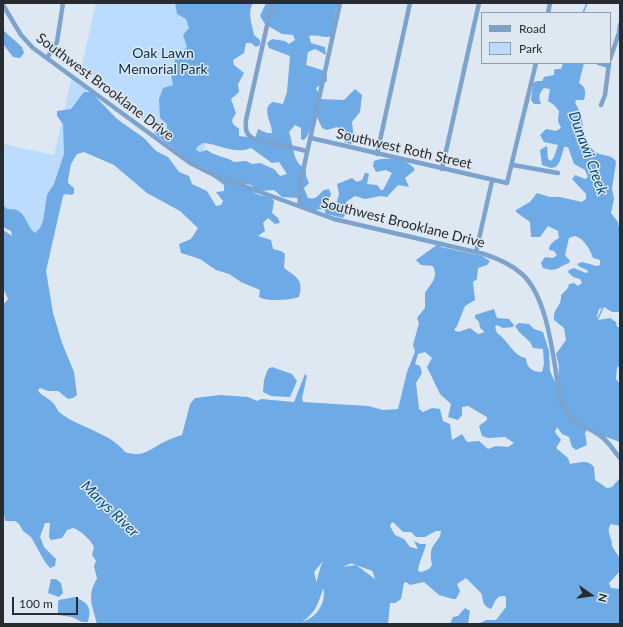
<!DOCTYPE html>
<style>
body{margin:0}
#map{position:relative;width:623px;height:627px;overflow:hidden;background:#dde8f2;font-family:Lato,sans-serif}
canvas{display:block}
.frame{position:absolute;inset:0;border:4px solid #282b2f;pointer-events:none}
.legend{position:absolute;left:481px;top:12px;width:130px;height:52px;box-sizing:border-box;background:#dde8f2;border:1px solid #959ca4;margin:0;padding:5px 7px;list-style:none;font-size:12px;color:#282b2f}
.legend li{display:flex;align-items:center;gap:8px;height:20px}
.legend b{width:20px;border:1px solid #959ca4}
.north{position:absolute;left:571px;top:575px;width:40px;height:40px;-webkit-text-stroke:3px #dde8f2;paint-order:stroke;rotate:103deg;font-size:11px;font-weight:700;line-height:16px;text-align:center;color:#282b2f}
.north::after{content:'';display:block;margin:auto;width:14px;height:18px;background:#282b2f;clip-path:polygon(50% 0,100% 100%,50% 72%,0 100%)}
.scale{position:absolute;left:12px;top:597px;width:66px;height:18px;box-sizing:border-box;border:2px solid #282b2f;border-top:0;padding-left:5px;font-size:12px;line-height:14px;white-space:nowrap;color:#282b2f;-webkit-text-stroke:3px #dde8f2;paint-order:stroke}
</style>
<div id="map">
<canvas width="623" height="627"></canvas>
<div class="frame"></div>
<ul class="legend">
<li><b style="height:5px;background:#7ba3cd"></b>Road</li>
<li><b style="height:11px;background:#bbdcff"></b>Park</li>
</ul>
<div class="north">N</div>
<div class="scale">100 m</div>
</div>
<script>
const context = document.querySelector('canvas').getContext('2d');
context.lineJoin = 'round';
function paint(path, color) { context.fillStyle = color; context.fill(path, 'evenodd'); }
function stroke(path, color, width, dash) { context.strokeStyle = color; context.lineWidth = width; context.lineCap = dash ? 'butt' : 'round'; context.setLineDash(dash || []); context.stroke(path); }
function drawText(font, color, halo, rows, align = 'center') {
  context.font = font + ' Lato,sans-serif'; context.lineWidth = 3; context.setLineDash([]); context.textBaseline = 'middle'; context.strokeStyle = halo; context.fillStyle = color; for (const [text, x, y, turn = 0] of rows) {
    context.save(); context.translate(x, y); context.rotate((+turn || 0) * Math.PI / 180); context.textAlign = isNaN(turn) ? turn : align; if (halo) context.strokeText(text, 0, 0); context.fillText(text, 0, 0); context.restore();
  }
}
paint(new Path2D(`
 M96,3h142l-37,159 -49,-35 -71,-58z
 M72,76l15,14 -38,149 -19,-1 -27,-24v-70l51,11z`), '#bbdcff');
paint(new Path2D(`
 M175,3h78c-6,10 -1,21 1,32l6,5v5l-4,2 -5,-4h-5l-2,10 -11,7 1,5 10,8 -6,11 1,8 -8,7 5,14 -4,7 1,4 6,5v7l16,2 3,-9 9,4h5c1,-9 -12,-25 1,-31l10,2 4,-12 3,-36 -21,-8 -2,-5 5,-4 13,2 4,3 6,-4 -2,-5 -11,-1 -17,-10 -5,-8 6,-13h73c-6,11 -4,21 -7,33 -6,3 -15,-2 -23,0l2,7 14,4 1,8 -11,-6 -7,3 -2,13 16,5 5,6v5l-11,7 5,11 23,1 11,-11 7,6 -2,17 -8,10 2,18 -3,4 -7,-2 1,-9 -8,-6 -10,3 -5,-2 -5,-11c-8,6 -6,17 -13,23l-3,-1v-11l-6,-3 -6,7c4,10 3,23 10,32 2,2 5,4 7,7v5l3,7 -5,5 4,10c9,2 10,-3 16,-8l5,-1 2,5 -3,10 1,2 7,-1 3,-11 -2,-10 15,-6 5,4 5,-2 3,-7h2l2,1 -2,10 10,1 4,5h2l9,-17 -6,-3 -10,2 -3,-6 1,-5c10,-5 37,-2 41,9l-10,8 4,9 -11,-2 -11,12 -6,-1 -16,3 -10,-3 -9,6 1,10 -4,6 -17,-4 -2,-5 -10,1 -13,-4 -3,-8 -16,-1 -8,-7 -16,1 -7,-6 -5,-1 -2,2 15,9 12,2 3,4 -2,12 6,5 2,5 -5,1 -7,-6 -5,5 2,8 -7,5 13,4 2,9 8,2 4,3 -1,14c12,9 20,11 15,29 -9,3 -31,5 -40,0l1,-7 -19,-8 -12,-8 -13,-4 -16,-11 -19,-6 -2,-9 12,-5 7,-11 -18,-17 -33,-18 -33,-28 -30,-13 -7,2 -6,10 -3,16v3l6,5v5l-2,2 -7,-1 -2,2 -17,75 7,42 9,30 12,29 3,23 -4,3 -5,1 -10,-8h-10l-8,-3 -2,2 1,2c5,5 11,7 15,12 2,2 3,6 5,8 18,15 52,21 66,40 19,6 23,-2 39,-10 5,-3 12,-5 18,-7l8,-31 5,-6 25,-3 28,2 9,4 4,-2 33,3 11,-28 2,2 -5,22 1,4 65,4 15,4 15,-1 9,-37 8,-20 -2,-7 6,-22 -2,-5 8,-10v-15c5,-9 14,-15 8,-27l-12,-1 -5,-5 22,-16 3,3 41,9 8,5 -3,4 -9,3 -1,11 -4,3 2,18 -10,6 -8,20 -3,4 4,2 12,-4 8,6 5,-1 1,-2 -4,-3 -1,-6 -4,-4v-3l19,-6 3,9 12,1 5,6 -1,2 -10,1 -6,-3 -2,2 2,6c11,7 16,23 29,25 0,10 7,14 16,14l2,-8 -1,-15 -10,-1 -3,-6 -11,-10 -4,-6 4,-3 10,1 5,5 9,3 6,19 1,20 6,13 2,-1 1,-17 -3,-12 10,-14 -2,-12 -10,-8c-1,-13 8,-13 7,-25l7,-7 1,-4 5,-1 4,3 4,-3 -2,-4 -7,-2 -5,-5 1,-2 5,-2 12,5 2,-1 -1,-2 -7,-3 -3,-3 5,-2 15,4 3,-1v-5l-7,-2c-3,-8 -8,-19 -18,-22l-6,2 -4,17 5,6 -1,2c-10,3 -12,10 -26,5l-2,-5 4,-6 8,1 4,-3 -3,-4 -5,-1c0,-6 5,-9 10,-12l-1,-7 -10,-5 -8,11h-9l-1,-15 -14,-10v-2l14,-8 7,-9 13,4h10l22,5 4,-3v-5l-14,-15 3,-4 10,4 3,-2 -3,-7 -11,-6 -6,-17h-4l-4,14 -4,6 -5,1 -9,-3 -2,-15 7,-4 1,13 3,2 3,-4 4,-12 -14,-3 -4,-7 6,-6 10,2 5,-3 -3,-7 1,-10 -5,-6 -6,-4 2,-12 -6,-1c-5,6 -6,9 -3,16h-7l-3,-4 2,-17 4,-2h5l2,-4 10,-2v-5l2,-1h5l2,-6h21l-5,20c7,4 7,9 5,17h-7l-2,2c2,5 6,11 7,17 1,11 3,22 11,31 5,7 20,3 23,12l-4,27 2,10 -3,14 7,9 2,11v79h-8l-8,-5 -5,2 -2,7 1,4 12,-2 6,4 1,5h3v38l-3,3 -1,11 4,5v58l-33,-12 -2,3 2,12 -11,5 -4,-3 -3,-10 -7,-3 -5,-7 -2,5 6,8 -5,8 12,10 2,6c10,-1 17,-5 24,3l1,13 12,8 5,-1 8,-9v48l-9,-2c-6,8 2,14 1,22l8,13v12l-11,12 2,5 9,1v35h-142l8,-4h10l10,-13v-9l-1,-2c-10,-1 -10,7 -14,13 -10,-4 -7,-9 -10,-16l-15,-15 -9,6 3,7 -4,8h-3l-14,-4 -15,-13 -14,3 -4,-3 -2,1 -3,16 -6,4h-5l-2,21h-291c-4,-17 -11,-28 0,-45l-3,-13 2,-5 -4,-6 2,-8c-3,-7 -14,-17 -21,-19l-6,2 -5,8 -11,2 -2,-3 1,-14h-5l-5,14 4,10 12,12 -1,7 -5,2 -5,-6 -14,-25 -8,-6 -4,-7 -4,-3h-10l-2,-13v-203l5,-6 -5,-11v-58l9,6 -1,-5 -8,-4v-22l4,4c20,-1 16,13 28,24l5,-5 3,-7 4,-26 7,-11 10,-30 -1,-30 -6,-8v-5l14,-2 13,-17h7l26,27 27,19 12,13 12,6 11,15 10,4 3,8 15,7 9,15 5,-1 2,-4 -7,-9 8,-1v-6l-12,-9 -5,-7 -15,-6 -38,-30 3,-4 6,4 4,-2v-7l-7,-6 -1,-19 4,-11 10,-3 -2,-10 5,-19 11,-9 -4,-12 6,-7 -3,-9 -9,-5zM203,143c17,1 31,12 48,5l21,15 7,-1 8,12 -7,2 -6,-7 -14,-6 -8,1 -6,-3 -12,1c-9,-6 -18,-5 -27,-12l-7,2 -4,-2 1,-3zM425,352l7,6 -5,9 13,27 11,10 -3,13 10,3 4,-5v-8l6,-1 19,11v3l-8,6 3,10 6,2 17,-1 9,6 -6,4 -12,-1 -8,3 -9,-8 -12,1 -5,-8 -10,6 -2,-16 -7,-3 -3,-12 -8,-1 -9,4 -4,-3 -3,-26 6,-10 -2,-7 -5,-2 3,-10zM392,522l2,1 9,9h8l5,5h9l11,-6h5c-1,14 -14,10 -9,34l-3,4 -7,3 -4,-1c1,-10 6,-17 8,-27h-6l-6,-3 4,8 -8,-2 -6,-8 -9,-4 -5,-9zM345,558c16,1 27,5 30,21l-19,-14 -22,3 4,-6zM323,561c-1,2 -3,6 -3,9 -2,9 4,16 4,24 0,13 -11,26 -23,28l10,-12 8,-18 -5,-20z
 M3,30l19,17 2,6 -4,5 -7,-1 -10,-13z
 M272,367l20,7 5,7 -7,16 -19,-1 -8,-4 1,-12 4,-11z
 M51,579h5l5,4 2,10 -4,4 -11,-4z
 M75,597c13,6 17,10 13,25h-6l-10,-5 -14,-2v-12l1,-3z
 M465,608l5,3 -2,13h-18l3,-7 5,-1z`), '#6eaae6');
stroke(new Path2D(`
 M583,13l4,-10
 M570,63l-10,42 33,82 9,49 16,32 -2,11 -22,48 -3,13 1,13 9,27 19,21
 M174,624l17,-22`), '#6eaae6', 1.5);
stroke(new Path2D(`
 M291,624c26,-13 25,-28 33,-54l27,-11 25,9 1,4`), '#6eaae6', 8);
stroke(new Path2D(`
 M272,3l-26,117c-1,9 0,15 8,19l53,12
 M3,5l18,30 12,13 157,115 24,12 120,44 150,35c15,5 27,10 38,20 27,24 32,90 38,125 11,27 17,22 38,35 10,6 15,16 22,24
 M548,13l2,-10
 M47,58l10,-16 6,-39
 M610,59l9,-26 1,-8
 M599,63l10,3
 M601,105l4,-10 4,-32
 M311,138l196,45 29,-120
 M377,154l33,-151
 M513,165l45,8
 M442,169l37,-166
 M300,206l-1,-17 41,-186
 M476,252l16,-71`), '#7ba3cd', 4.5);
drawText('14px', '#013056', '#dde8f2', [
 ["Oak Lawn",163,53],
 ["Memorial Park",163,69]
]);
drawText('14px', '#282b2f', '#dde8f2', [
 ["Southwest Brooklane Drive",105,87,37],
 ["Southwest Roth Street",404,149,13],
 ["Southwest Brooklane Drive",403,223,14]
]);
drawText('italic 15px', '#064d83', '#dde8f2', [
 ["Dunawi Creek",588,153,70],
 ["Marys River",110,509,44]
]);
</script>
